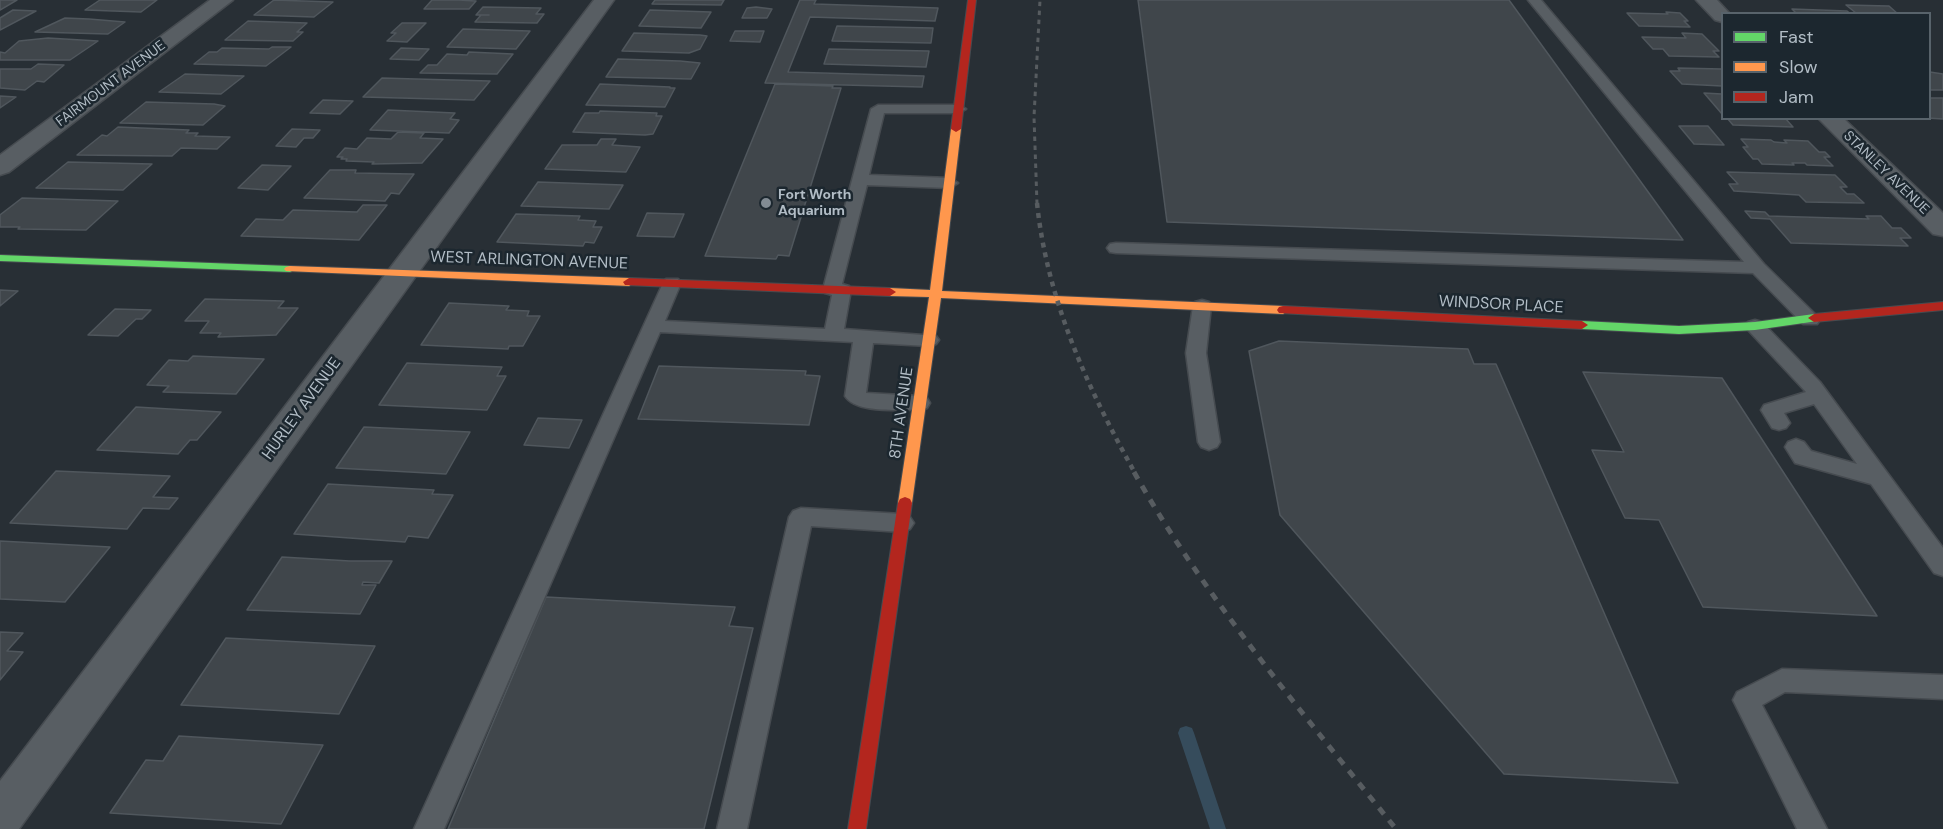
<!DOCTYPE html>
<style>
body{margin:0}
#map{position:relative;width:1943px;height:829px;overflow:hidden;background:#282f35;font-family:"DM Sans",sans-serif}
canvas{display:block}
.legend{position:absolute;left:1721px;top:12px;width:210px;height:108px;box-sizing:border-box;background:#1c272f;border:2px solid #58636b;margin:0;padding:8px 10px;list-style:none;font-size:18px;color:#b2bdc6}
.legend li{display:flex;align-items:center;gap:12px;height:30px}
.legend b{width:30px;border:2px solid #58636b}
</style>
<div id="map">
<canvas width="1943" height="829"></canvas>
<ul class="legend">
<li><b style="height:8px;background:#63d668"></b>Fast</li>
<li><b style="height:8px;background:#ff974d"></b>Slow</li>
<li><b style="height:8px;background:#b3261e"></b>Jam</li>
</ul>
</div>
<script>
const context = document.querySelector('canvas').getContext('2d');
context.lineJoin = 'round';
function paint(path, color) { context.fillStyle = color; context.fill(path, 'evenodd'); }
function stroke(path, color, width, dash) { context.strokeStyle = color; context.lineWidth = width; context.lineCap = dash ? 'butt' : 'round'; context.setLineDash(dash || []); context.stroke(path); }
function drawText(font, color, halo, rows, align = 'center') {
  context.font = font + ' "DM Sans",sans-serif'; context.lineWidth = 5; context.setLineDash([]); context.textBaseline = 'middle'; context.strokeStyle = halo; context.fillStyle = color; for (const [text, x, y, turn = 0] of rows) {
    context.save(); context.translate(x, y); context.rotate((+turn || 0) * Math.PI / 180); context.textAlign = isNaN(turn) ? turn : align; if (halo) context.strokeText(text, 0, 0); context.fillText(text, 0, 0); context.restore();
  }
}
paint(new Path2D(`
 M1186,726l6,2 2,5 32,96h-16l-32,-96 2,-5z`), '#364c5c');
const building = new Path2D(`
 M0,0h17l-17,10z
 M100,0h57l-16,12 -56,-2z
 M274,0l59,2 -19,15 -60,-2z
 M432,0h26l18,1 -7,8h-45z
 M655,0h69l-3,5 -69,-1z
 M800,0h16l-2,4 124,4 -3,13 -125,-4 -22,55 136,4 -2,11 -157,-4z
 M1138,0h371l174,240 -516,-18z
 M1846,5l43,1 9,8 -42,-1z
 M483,7l58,1 -5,6h8l-7,9 -62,-1 6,-7h8h-13z
 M756,7l16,2 -5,9h-25l5,-10z
 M1792,9l55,2 4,3h-54z
 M13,10l23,1 -36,19v-12z
 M650,10l61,2 -10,16 -62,-2z
 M1666,12l14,1 8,8h-4l6,6 -51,-1 -12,-13 41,1z
 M65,18l24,1 36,3 -17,12 -73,-2z
 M248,21l59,2 -10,9h6l-10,9 -68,-1z
 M402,23h24l-19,19 -20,-1 9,-8h-5z
 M837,26l96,2 -2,15 -99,-2z
 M463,29l67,2 -14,18 -69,-2z
 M735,31h29l-4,11 -30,-1z
 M634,33l66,2 7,1 -7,13 -11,4 -67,-2z
 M1682,33l20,1 17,17h-6l6,6 -50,-1 -6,-7h-10l-11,-12 44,1z
 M48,38l50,3 -28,19h-70v-8l5,1 14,-12z
 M272,47h19l-25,19 -72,-2 15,-12h8l5,-4 47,1z
 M401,48l28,1 -10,11 -29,-1z
 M829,49l100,2 -3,16 -102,-3z
 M469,52l44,2 -16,20 -77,-1 8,-8h9l10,-11 20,1z
 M618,59l62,2 20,2 -9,16 -85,-2z
 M38,64l26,1 -20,17 -7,-1 -12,9 -25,-2v-19h31z
 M1678,68l44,1v17l-40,-2 -12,-13h10z
 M1930,72l13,2v16h-13z
 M185,74l59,2 -23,18 -62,-2z
 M382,78l34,1 74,2 -16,19 -111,-3z
 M600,84l70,3v1h5l-10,19 -79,-2z
 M775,84l58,2 -1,2h9l-52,168 -11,-1 -2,4 -71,-3z
 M1704,93l18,1v20z
 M0,96l16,1 -16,11z
 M1930,98h13v21l-16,-1h3z
 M323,100l30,1 -13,13 -30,-1z
 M146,102l68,2 11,2 -22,19 -83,-2z
 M388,110l67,3 -5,6 9,1 -10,13 -79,-3z
 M600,111l57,2 -1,3h6l-9,18 -8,1 -72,-3 12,-19h14z
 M1727,118h58l8,9 -60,-2z
 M1679,126h29l16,19 -30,-1z
 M118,127l71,3 -3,3h12l-3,3 35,1 -13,12 -36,-1 -9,8 -95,-1 25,-20 5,1z
 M292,129l28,1 -7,8h-9l-8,9 -20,-1z
 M398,132l26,1 -4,5 23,1 -21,24 -50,1 2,-2 -28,-1 1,-2h-6l2,-2h-6l8,-9 12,1 10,-11 24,1z
 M601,139h15l-4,6 28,2 -14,25 -81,-3 17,-24h35z
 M1741,139l30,1 3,2 13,1 -3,-3 24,1 11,11h6l5,5h-6l9,9 -26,-1 -2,-2h-13l2,2 -32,-1 -4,-5h-5l-10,-12h5z
 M68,162l84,2 -29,26 -87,-2z
 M262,165l29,1 -23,24 -30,-2z
 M330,170h26l-1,3 59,1 -15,20 -8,-1 -6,8 -81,-3z
 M1727,172l108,3 12,12h-7l7,7h7l10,9 -58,-1 -7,-7 -65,-4 -5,-7h9z
 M538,182l85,3 -14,24 -88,-3z
 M22,198l96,3 -32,29 -68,-1 2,-2h-20v-12z
 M363,205h24l-28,35 -118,-4 15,-17 27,1 10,-10 64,2z
 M1745,211l20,1 4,4 100,3 -3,-3h15l11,12h9l10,10h-11l8,8 -117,-3 -21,-24 -19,-1z
 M647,213l35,1h2l-10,23 -37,-1z
 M516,214l64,2 -2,4 18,1 -3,6h9l-8,16 -9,-1 -2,4 -86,-4z
 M0,290l18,1 -18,15z
 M205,299l79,2 -6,7h20l-22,27 -58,2 3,-4h-21l9,-12h-24z
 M449,303l60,3 -3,4 23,1 -2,5h13l-17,30h-14l-1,3 -87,-4z
 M115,309l36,1 -9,9h-6l-18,17 -30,-1z
 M1279,341l189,8 6,15h22l182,419 -174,-9 -224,-259 -31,-164z
 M193,356l71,3 -28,35 -73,-2 6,-6 -22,-1 22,-25 19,1z
 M407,363l95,4 -5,9h9l-19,34 -108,-5z
 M659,366l147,5 -1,4 15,1 -11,49 -171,-6z
 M1583,372l139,6 155,238 -174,-9 -44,-87 -34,-2 -33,-68 32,2z
 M136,407l85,5 -24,28h-7l-12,14 -81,-4z
 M538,418l44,2 -13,28 -45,-3z
 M364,427l106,5 -24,42 -110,-6z
 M56,471l114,5 -17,21 25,1 -9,11 -26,-1 -16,21 -117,-6z
 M328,484l106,6 -2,4 21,1 -25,43 -20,-2 -3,6 -111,-8z
 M0,541l110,6 -45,55 -65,-3z
 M282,557l68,4h42l-13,22 -16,-1 -1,3h14l-16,29 -113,-4z
 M546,597l189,10 -6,19 24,2 -49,201h-256z
 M0,632l23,1 -16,18 16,1 -23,28z
 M226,638l149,8 -36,68 -158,-9z
 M179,736l144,9 -42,79 -171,-11 36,-53 17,1z`);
paint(building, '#40464b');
stroke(building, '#50575d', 1.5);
const lane = new Path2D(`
 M1528,0h13l223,264 53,52 3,4 -3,4h-14l-50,-51 -637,-20 -6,-1 -3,-4 3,-4 6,-1 628,19z
 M878,105h81l7,4 -7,4h-75l-15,62 81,3 8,5 -8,5 -83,-3 -25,99 7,2 2,4 -7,39 92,7 3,4 -3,4 -7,2 -56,-3 -7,50 54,3 7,2 3,5 -3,5 -7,2c-20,-1 -64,4 -75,-14l8,-54 -193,-10 -216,497h-30l249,-546 3,-4h12l3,4 -16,38 160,8 7,-34 -7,-2 -2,-4 48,-180z
 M1202,300l7,2 2,4 -5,47 14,89 -3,5 -8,3 -8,-3 -3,-5 -12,-89 7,-47 2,-4z
 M1755,320l7,2 58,60 123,166v28l-9,-3 -63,-89 -76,-21 -10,-16 3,-5 8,-3 8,3 7,9 46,13 -43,-60 -30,9 6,10 -4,5 -7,2 -7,-2 -11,-18 3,-5 42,-13 -58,-62 -3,-4 3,-4z
 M801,508l101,6 8,3 4,6 -4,6 -8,3 -91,-6 -64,303h-30l72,-312 4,-6z
 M1782,669l161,6v24l-158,-7 -23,13 65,124h-30l-64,-129 4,-8z`);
const street = new Path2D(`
 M210,0h23l-224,172 -9,3v-20z
 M594,0h20l-595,829h-19v-48z
 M1696,0h21l13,14h-8v8l-7,-2z
 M1818,118h25l100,95v23l-10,-2z`);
const fast = new Path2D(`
 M0,255l290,11 6,3 -6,3 -290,-11z
 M1814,314l4,1 2,3 -2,3 -63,9 -76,4 -97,-5 -6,-4 6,-4 97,5 76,-4z`);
const slow = new Path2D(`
 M956,126l5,3 -19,162 341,15 6,4 -6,4 -342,-16 -29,205 -2,4h-10l-2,-4 31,-206 -39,-1 -6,-4 6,-4 40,2 21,-161z
 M290,266l339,12 6,4 -6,4 -343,-15 -2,-2 2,-2z`);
const jam = new Path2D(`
 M968,0h8l-15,129 -5,3 -5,-3z
 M629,278l261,10 6,4 -6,4 -265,-11 -2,-3z
 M1943,302v8l-129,12 -6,-4 6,-4z
 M1283,306l299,15 6,4 -6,4 -303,-16 -2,-3 2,-3z
 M905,497l5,2 2,4 -46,326h-18l50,-326 2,-4z`);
stroke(lane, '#464b50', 3);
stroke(street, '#464b50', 3);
stroke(fast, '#464b50', 2);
stroke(slow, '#464b50', 2);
stroke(jam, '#464b50', 2);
paint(lane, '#585e63');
paint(street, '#585e63');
paint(fast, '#63d668');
paint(slow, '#ff974d');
paint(jam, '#b3261e');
stroke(new Path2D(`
 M1037,204l-3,-87 6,-117`), '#575c60', 3, [4.5, 4.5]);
stroke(new Path2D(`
 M1037,203c10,97 51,186 98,270`), '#575c60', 4.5, [5, 5]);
stroke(new Path2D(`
 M1134,472c71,126 171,244 262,357`), '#575c60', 5, [8, 8]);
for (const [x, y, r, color] of [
 [766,203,6,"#828b93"]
]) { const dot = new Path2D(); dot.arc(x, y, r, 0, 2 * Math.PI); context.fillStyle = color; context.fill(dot); stroke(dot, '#1c272f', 2); }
drawText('14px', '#b2bdc6', '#1c272f', [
 ["FAIRMOUNT AVENUE",111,84,-37],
 ["STANLEY AVENUE",1886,173,44]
]);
drawText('bold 14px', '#b2bdc6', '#1c272f', [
 ["Fort Worth",778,195],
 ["Aquarium",778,211]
], 'left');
drawText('16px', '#b2bdc6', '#1c272f', [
 ["WEST ARLINGTON AVENUE",529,261,2],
 ["WINDSOR PLACE",1501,305,3],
 ["HURLEY AVENUE",302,409,-54],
 ["8TH AVENUE",902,413,-82]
]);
</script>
